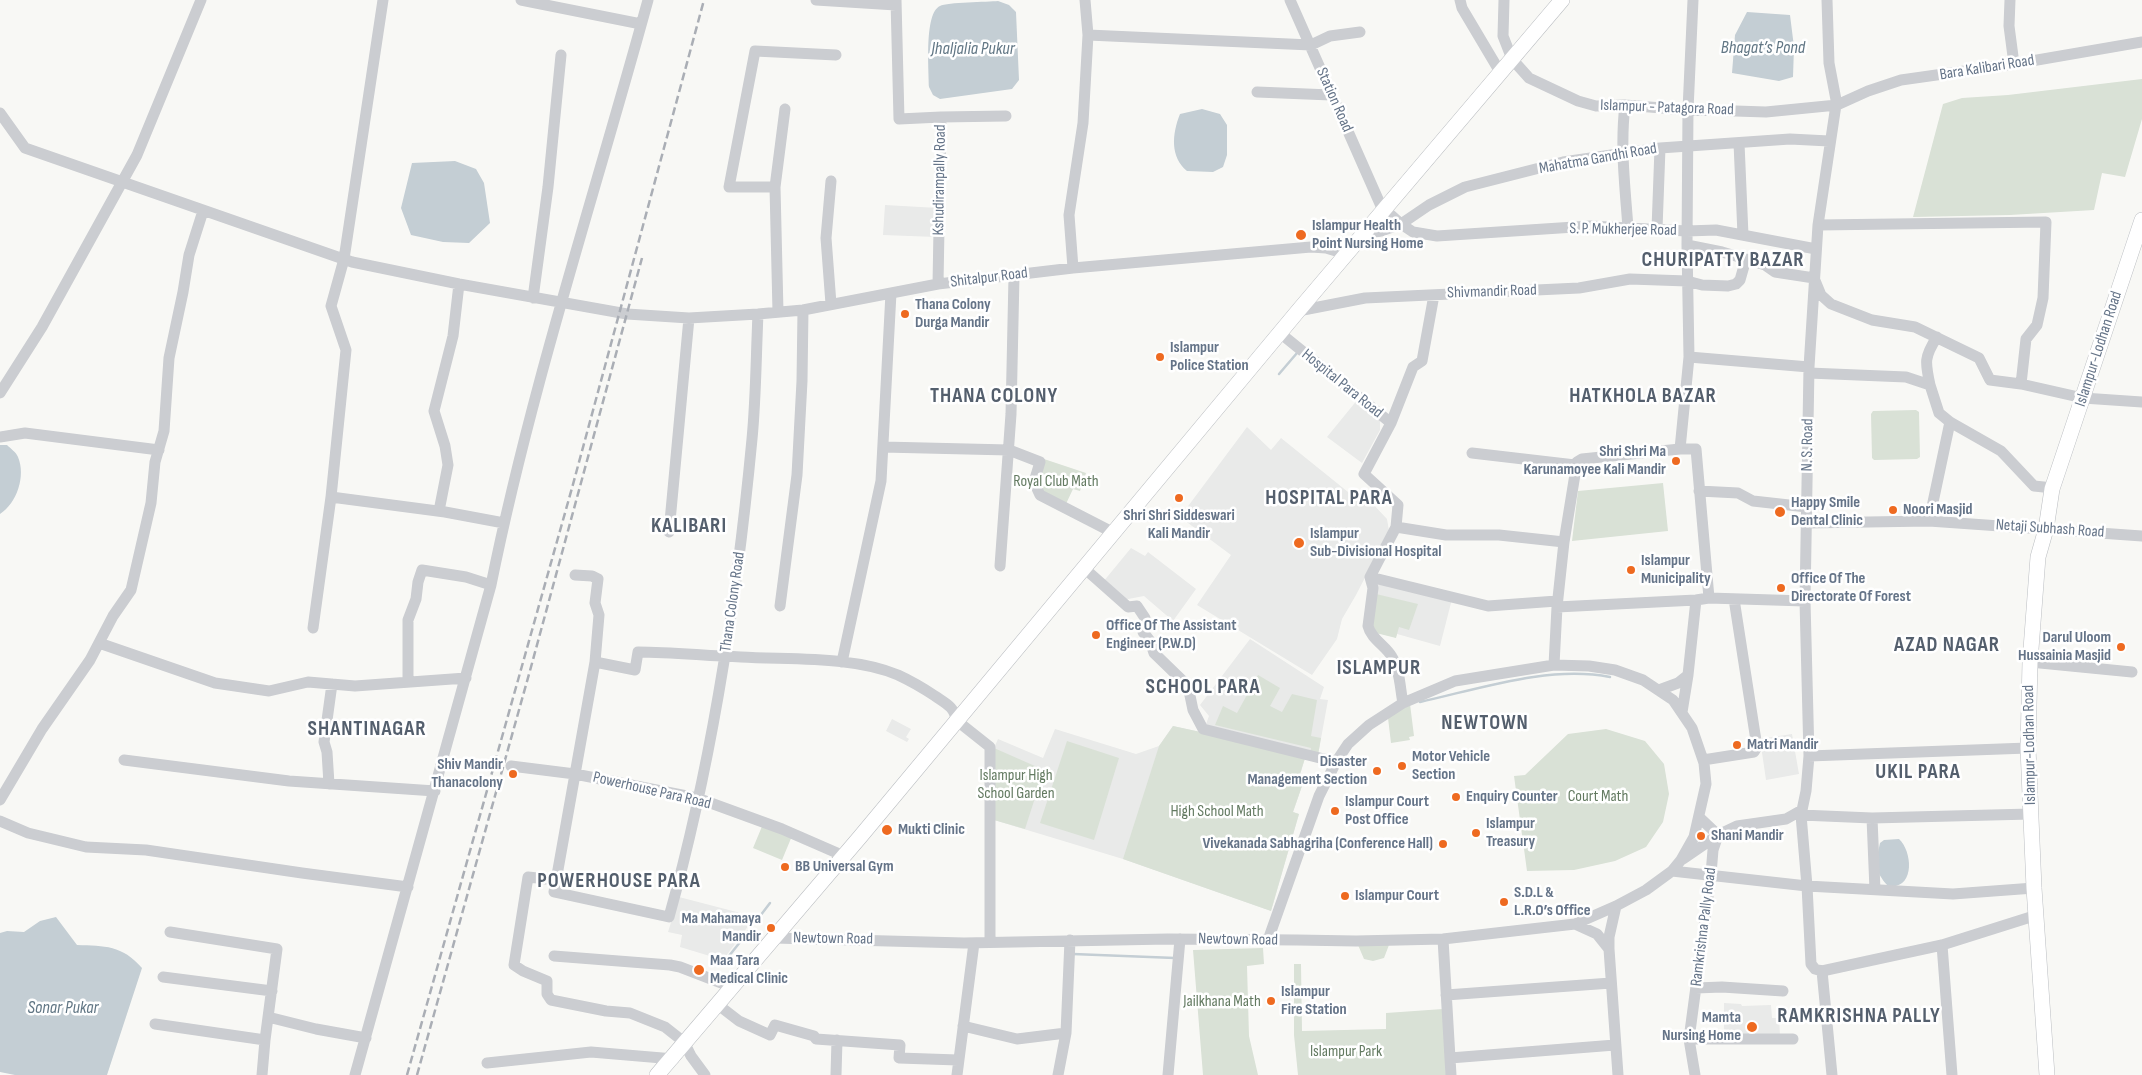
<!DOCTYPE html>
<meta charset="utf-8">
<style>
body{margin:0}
canvas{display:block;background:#f8f8f5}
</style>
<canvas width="2142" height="1075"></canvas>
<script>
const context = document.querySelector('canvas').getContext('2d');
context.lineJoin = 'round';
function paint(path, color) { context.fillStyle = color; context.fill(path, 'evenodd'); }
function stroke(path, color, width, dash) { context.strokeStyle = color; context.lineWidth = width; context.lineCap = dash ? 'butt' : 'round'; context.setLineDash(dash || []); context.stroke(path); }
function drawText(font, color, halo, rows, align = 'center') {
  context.font = font + ' "Sofia Sans Condensed",sans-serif'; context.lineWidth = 5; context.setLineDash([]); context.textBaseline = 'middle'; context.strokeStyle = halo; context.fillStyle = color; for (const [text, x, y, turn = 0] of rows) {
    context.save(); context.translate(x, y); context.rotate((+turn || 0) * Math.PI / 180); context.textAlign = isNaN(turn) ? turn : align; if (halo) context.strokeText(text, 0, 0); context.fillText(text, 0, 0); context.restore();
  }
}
paint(new Path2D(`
 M885,205l53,3 -2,29 -53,-2z
 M1358,399l22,19v12l-18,33 -35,-26z
 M1247,427l24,23 10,-12 72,58 18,6 16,17 2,12 -33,64 -14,24 -5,20 -25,36 -115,-70 34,-50 -51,-38z
 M1131,548l14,8 3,-4 48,37 -23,32 -29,-25 -21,4 -20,-18z
 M1378,584l74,15 -12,47 -43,-12 -2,4 -19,-44z
 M1250,639l74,48 -4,12 8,1 -10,55 -113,-28 4,-11 -9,-11z
 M892,719l19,10 -5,8 3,2 -2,3 -21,-11z
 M1173,726l133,29 -9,29 5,2 -9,26 6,2 -28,97 -148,-52 -129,-39v-72l4,-9 45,19 12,-29 81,25 23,-8z
 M1792,734l7,40 -33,6 -6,-41z
 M679,897l73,19 -3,9 -26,35 -43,-13 2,-12 -14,-3z
 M1724,1003l17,1 1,2 29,-1 1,13h7l1,17 -56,2z`), '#e9eae9');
paint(new Path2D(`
 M2142,79v40l-17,58 -23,-4 -8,37 -84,5 -97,2 30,-113 19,-6 46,-3z
 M1916,410l3,2 1,45 -3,2 -43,1 -2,-2 -1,-44 2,-3z
 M1044,459l42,14 -6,18 -7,-2 -8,17 -27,-19z
 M1663,483l5,48 -96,10 6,-50z
 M1376,594l42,10 -9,26 -10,-3 -3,11 -20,-5 -5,-4z
 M1258,675l22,13 -10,18 12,6 10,-18 25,6 -6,36 10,2 -3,17 -8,-2 1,-5 -96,-23 8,-19 14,7z
 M1410,704l4,32 -5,1 1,3 -19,3 -3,-25z
 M1173,726l133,29 -9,29 5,2 -9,26 6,2 -28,97 -148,-52 36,-113z
 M1606,729l39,12 19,23 5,30 -6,28 -17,25 -31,14 -41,9 -47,1 -13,-95 11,-1 43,-41z
 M1067,741l52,17 -25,82 -54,-17z
 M994,748l50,22 -19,59 -31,-9z
 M763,824l29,12 -10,24 -29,-12z
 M1358,945h31l-5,13 -11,3 -9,-2z
 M1263,948l1,16 -17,2 2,70 9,39h-55l-10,-125z
 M1294,964h7l1,67 84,-2v-16l57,-4 3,66h-148l-4,-40z`), '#d9e1d6');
paint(new Path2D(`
 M998,1l11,4 7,7 3,68 -7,9 -72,10 -7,-4 -4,-8c0,-17 -5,-74 11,-81 7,-4 48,-4 58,-5z
 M1747,12l43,3 4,32 -1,30 -14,4 -47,-8 3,-38z
 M1202,109l18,5 7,11v30l-4,12 -10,5 -26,-1c-17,-14 -15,-37 -7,-57z
 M455,161l21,8 8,14 6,40 -21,20 -26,-1 -32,-7 -10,-27 11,-45z
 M0,445h7c4,4 9,7 11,12 8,19 -1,46 -18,57z
 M1899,839c14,13 16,51 -11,47 -14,-15 -12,-24 -8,-43l4,-3z
 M56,917l21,28c28,1 45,0 65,23l-35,107h-92l-15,-3v-139l7,-2 17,1 16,-11z`), '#c4ced4');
stroke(new Path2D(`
 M1279,374l18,-21
 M1420,702c59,-13 129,-37 190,-25
 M757,920l13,-17
 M1073,954l102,4
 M725,961l27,-34`), '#c4ced4', 2.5);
const major = new Path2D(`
 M657,1075l203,-238 438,-526 264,-311
 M2047,1075l-13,-187 -6,-140 2,-86 8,-105 8,-28 6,-40 90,-269`);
stroke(major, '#bbbec2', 16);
stroke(new Path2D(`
 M521,0l120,24
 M816,0l80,5
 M896,0l3,119 42,-2 -3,167
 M1290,0l91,206 20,18 28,-19 36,-18 98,-25 97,-14 130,-9 39,2
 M1460,0l2,8 38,64
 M1504,0l-1,36 9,23 17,19 49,23 18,5 29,-1 49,4 92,3 71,-7 31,-14 33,-11 113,-16 128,-22
 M1827,0l2,63 8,42
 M2010,0l-1,26 5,38
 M1088,35l223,10 19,-9 30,-4
 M1257,92l74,3
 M1625,105c-5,41 0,81 3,123
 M0,113l25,35 327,114 107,22 168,30 62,4 69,-4 45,-4 135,-26 135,-16 238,-21 15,1 20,6
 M941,117l65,-1
 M1739,143l4,92
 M775,187l10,-78
 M1818,225l228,-3 -3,76 -6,27 -11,14 -5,45 62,14 59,4
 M1657,229l3,-81
 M1363,234l18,-3 20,-7 12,8 24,4 153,-10 97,5 29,-1 100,19
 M1687,245l35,7 24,7 19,6 10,7 39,6 7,17 10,9 41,16 43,7 64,31 11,22 31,4
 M1073,268l-4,-53 14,-92 5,-88 -3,-35
 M533,298l15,-111 13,-132
 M831,304l-5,-66 5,-57
 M1298,311l67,-13 214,-10 51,-9 57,2 15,4 26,1 8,-2 4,-4 6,-21
 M778,312l-3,-125h-46l26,-136 81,4
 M758,314c-2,42 -2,84 -6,125 -15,159 -40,324 -83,478l-115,-25 41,-230 40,8 3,-18c35,0 68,4 103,5 49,3 112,-1 157,18 13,6 25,13 37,21 10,7 20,11 21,24l34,27v194
 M1280,333l111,90 -27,51 34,31 -2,22 -26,50 3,11 -5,38c3,13 18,20 24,31 8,12 8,32 11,46
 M1689,357l120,10
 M1809,373l97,4 24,8 9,28 11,9 51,29 33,35 19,2
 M1930,385c-5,-23 -6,-28 7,-48
 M0,393l42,-66 95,-172 64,-155
 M1391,423l22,-56 9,-6 12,-66
 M0,437l25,-4 134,17
 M883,447l126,3 31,12 -6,20 6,13 74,38
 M1680,449l9,-92 -2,-112 1,-135 5,-110
 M1472,453l103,12
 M1699,491l39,2 15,8 54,6
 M331,497l114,15 59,11
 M439,511l9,-46 -3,-19 -11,-35 19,-75 6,-52
 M1929,521l21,-99
 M1807,523l122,-2 213,15
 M1396,527l50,8h53l65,7
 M669,532l20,-214
 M1000,566l11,-152 3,-138
 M1084,568l44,39 9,-1 8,12 -2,14 7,9 4,12 34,33 5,24 10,19 133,33
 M575,575l17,1 6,3 -3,24 4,12 -4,47
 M1370,577l118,29 69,-5
 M780,606l17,-131 5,-94 1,-71
 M1557,607l7,-65 13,-80 5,-3 98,-10h16l13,149
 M313,628l18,-131 15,-147 -15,-44 13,-47 39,-259
 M99,643l116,40 54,8 39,-9 47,4 111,-8
 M842,662l39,-181 10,-188
 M2030,662l102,10
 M1554,665l3,-58 139,-7 13,-2 96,3
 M408,682v-62l8,-21 2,-17 4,-12 44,7 25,8
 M1659,690l19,-7 10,-8 8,-75
 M1682,712l6,-37
 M1809,756l219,-8
 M124,760l165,21 146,10
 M1703,760l51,-8 3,-5 -23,-148
 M511,766l64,8 122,24 85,31 62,27
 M329,784l-2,-32 -3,-10 8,-58
 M0,800l42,-71 48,-69 23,-44 18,-26 20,-87 4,-41 9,-31 5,-73 14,-66 6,-37 14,-44
 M1801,815l71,3 159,-4
 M1872,818l3,72
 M0,821l28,12 58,14 60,3 156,23 106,14
 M1683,859l35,-24 19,-9 49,-7 16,-9
 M1672,871l135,15 -6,-71 5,-24 3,-35 -4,-155 4,-234 9,-142 18,-120
 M556,880l-28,-3 -14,88 9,6 24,10v13l4,6 55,11 24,2 35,14 19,15 7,14 14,19
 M1616,906l-7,31v12l9,126
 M1575,924l22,10 12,15
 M170,932l107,17 -12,91
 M774,938l190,5 204,-4 129,1 59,1 87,-2 132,-15 41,-18 30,-16 26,-19 9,-11 13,-23 12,-53 -2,-21 -12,-35 -19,-28 -30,-20 -28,-10 -26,-4 -35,-1 -99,16 -52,22 -34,22 -21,19 -12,18 -17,34 -51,144
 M1443,939l8,136
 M1942,945l10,130
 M554,956l116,9 10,2 52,20
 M1822,971l120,-26 95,-30
 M163,977l109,14
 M1696,988l26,-1 61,4
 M1446,995l165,-12
 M717,1004l22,17 31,14 5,-10 39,11 2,3 84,6 -1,13 59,2
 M268,1017l48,12 50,9
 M155,1024l110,16 -3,35
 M963,1026l54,13 49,-6
 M1689,1039h104
 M1450,1058l165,-13
 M487,1063l104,-11 83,7
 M355,1075l136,-490c40,-198 104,-391 157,-585
 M836,1075l1,-35
 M957,1075l17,-132
 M1058,1075l8,-42 4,-93
 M1168,1075l12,-136
 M1695,1075l-6,-36 22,-165 2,-24 5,-15 -18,-17
 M1832,1075l-10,-104 -7,-2 -4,-5 -4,-78 146,8 81,-6`), '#cbcdd1', 11);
stroke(major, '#fff', 15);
stroke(new Path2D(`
 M407,1075l165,-587 132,-488
 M417,1075l114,-408 111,-409`), '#aaaeb5', 2.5, [8, 4]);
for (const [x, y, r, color] of [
 [1301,235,6,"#ee6a20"],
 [905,314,5,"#ee6a20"],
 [1160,357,5,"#ee6a20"],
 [1676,461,5,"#ee6a20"],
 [1179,498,5,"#ee6a20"],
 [1893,510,5,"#ee6a20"],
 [1780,512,6,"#ee6a20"],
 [1299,543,6,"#ee6a20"],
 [1631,570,5,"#ee6a20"],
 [1781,588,5,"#ee6a20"],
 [1096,635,5,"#ee6a20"],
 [2121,647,5,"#ee6a20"],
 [1737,745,5,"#ee6a20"],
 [1402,766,5,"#ee6a20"],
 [1377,771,5,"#ee6a20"],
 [513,774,5,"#ee6a20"],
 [1456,797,5,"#ee6a20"],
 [1335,811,5,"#ee6a20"],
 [887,830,6,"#ee6a20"],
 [1476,833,5,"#ee6a20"],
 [1701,836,5,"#ee6a20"],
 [1443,844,5,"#ee6a20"],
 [785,867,5,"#ee6a20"],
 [1345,896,5,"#ee6a20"],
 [1504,902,5,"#ee6a20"],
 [771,928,5,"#ee6a20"],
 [699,970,6,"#ee6a20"],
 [1271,1001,5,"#ee6a20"],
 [1752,1027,6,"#ee6a20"]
]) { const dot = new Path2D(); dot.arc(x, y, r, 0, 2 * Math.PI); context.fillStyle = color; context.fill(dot); stroke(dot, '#fff', 2); }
drawText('16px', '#657488', '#fff', [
 ["Bara Kalibari Road",1987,68,-9],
 ["Station Road",1334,100,66],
 ["Islampur - Patagora Road",1667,108,2],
 ["Mahatma Gandhi Road",1598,159,-10],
 ["Kshudirampally Road",940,180,-89],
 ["S. P. Mukherjee Road",1623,230,1],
 ["Shitalpur Road",989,278,-7],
 ["Shivmandir Road",1492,292,-2],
 ["Islampur-Lodhan Road",2099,349,-72],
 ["Hospital Para Road",1342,384,39],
 ["N. S. Road",1808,445,-89],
 ["Netaji Subhash Road",2050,529,4],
 ["Thana Colony Road",733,602,-82],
 ["Islampur-Lodhan Road",2030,745,-91],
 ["Powerhouse Para Road",652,791,13],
 ["Ramkrishna Pally Road",1704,927,-83],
 ["Newtown Road",833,939,1],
 ["Newtown Road",1238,940,1]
]);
drawText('bold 16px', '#657488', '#fff', [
 ["Islampur Health",1312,226],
 ["Point Nursing Home",1312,244],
 ["Thana Colony",915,305],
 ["Durga Mandir",915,323],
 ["Islampur",1170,348],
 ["Police Station",1170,366],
 ["Shri Shri Ma",1666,452,"right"],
 ["Karunamoyee Kali Mandir",1666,470,"right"],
 ["Happy Smile",1791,503],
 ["Dental Clinic",1791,521],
 ["Noori Masjid",1903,510],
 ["Shri Shri Siddeswari",1179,516,"center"],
 ["Kali Mandir",1179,534,"center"],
 ["Islampur",1310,534],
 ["Sub-Divisional Hospital",1310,552],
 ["Islampur",1641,561],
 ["Municipality",1641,579],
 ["Office Of The",1791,579],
 ["Directorate Of Forest",1791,597],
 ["Office Of The Assistant",1106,626],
 ["Engineer (P.W.D)",1106,644],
 ["Darul Uloom",2111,638,"right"],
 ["Hussainia Masjid",2111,656,"right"],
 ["Matri Mandir",1747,745],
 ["Motor Vehicle",1412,757],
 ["Section",1412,775],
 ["Disaster",1367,762,"right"],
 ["Management Section",1367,780,"right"],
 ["Shiv Mandir",503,765,"right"],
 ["Thanacolony",503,783,"right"],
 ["Enquiry Counter",1466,797],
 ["Islampur Court",1345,802],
 ["Post Office",1345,820],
 ["Islampur",1486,824],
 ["Treasury",1486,842],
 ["Mukti Clinic",898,830],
 ["Shani Mandir",1711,836],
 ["Vivekanada Sabhagriha (Conference Hall)",1433,844,"right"],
 ["BB Universal Gym",795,867],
 ["S.D.L &",1514,893],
 ["L.R.O’s Office",1514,911],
 ["Islampur Court",1355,896],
 ["Ma Mahamaya",761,919,"right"],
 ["Mandir",761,937,"right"],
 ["Maa Tara",710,961],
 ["Medical Clinic",710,979],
 ["Islampur",1281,992],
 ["Fire Station",1281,1010],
 ["Mamta",1741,1018,"right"],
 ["Nursing Home",1741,1036,"right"]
], 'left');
drawText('16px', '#637a61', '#fff', [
 ["Royal Club Math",1056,482],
 ["Islampur High",1016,776],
 ["School Garden",1016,794],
 ["Court Math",1598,797],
 ["High School Math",1217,812],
 ["Jailkhana Math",1222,1002],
 ["Islampur Park",1346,1052]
]);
drawText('italic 18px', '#617684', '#fff', [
 ["Bhagat’s Pond",1763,48],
 ["Jhaljalia Pukur",973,49],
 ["Sonar Pukar",63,1008]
]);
context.letterSpacing = '1px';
drawText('bold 21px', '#545f6d', '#fff', [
 ["CHURIPATTY BAZAR",1723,261],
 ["THANA COLONY",994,397],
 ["HATKHOLA BAZAR",1643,397],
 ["HOSPITAL PARA",1329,499],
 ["KALIBARI",689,527],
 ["AZAD NAGAR",1947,646],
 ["ISLAMPUR",1379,669],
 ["SCHOOL PARA",1203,688],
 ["NEWTOWN",1485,724],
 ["SHANTINAGAR",367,730],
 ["UKIL PARA",1918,773],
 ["POWERHOUSE PARA",619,882],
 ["RAMKRISHNA PALLY",1859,1017]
]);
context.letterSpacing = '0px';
</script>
